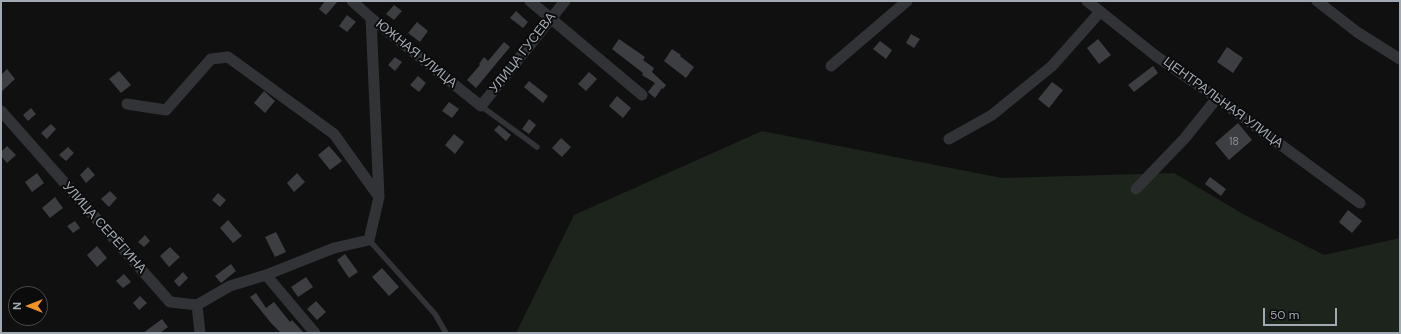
<!DOCTYPE html>
<meta charset="utf-8">
<style>
body{margin:0}
#map{position:relative;width:1401px;height:334px;overflow:hidden;background:#101011;font-family:"DM Sans",sans-serif}
canvas{display:block}
.frame{position:absolute;inset:0;border:2px solid #a1a9b2;pointer-events:none}
.north{position:absolute;left:8px;top:286px;width:40px;height:40px;box-sizing:border-box;background:#0b0b0c;border:1px solid #474a4e;border-radius:50%;rotate:270deg;font-size:11px;font-weight:700;line-height:16px;text-align:center;color:#a1a9b2}
.north::after{content:'';display:block;margin:auto;width:14px;height:18px;background:#f09129;clip-path:polygon(50% 0,100% 100%,50% 72%,0 100%)}
.scale{position:absolute;left:1263px;top:308px;width:74px;height:18px;box-sizing:border-box;border:2px solid #a1a9b2;border-top:0;padding-left:5px;font-size:12px;line-height:14px;white-space:nowrap;color:#a1a9b2;-webkit-text-stroke:3px #0b0b0c;paint-order:stroke}
</style>
<div id="map">
<canvas width="1401" height="334"></canvas>
<div class="frame"></div>
<div class="north">N</div>
<div class="scale">50 m</div>
</div>
<script>
const context = document.querySelector('canvas').getContext('2d');
context.lineJoin = 'round';
function paint(path, color) { context.fillStyle = color; context.fill(path, 'evenodd'); }
function stroke(path, color, width, dash) { context.strokeStyle = color; context.lineWidth = width; context.lineCap = dash ? 'butt' : 'round'; context.setLineDash(dash || []); context.stroke(path); }
function drawText(font, color, halo, rows, align = 'center') {
  context.font = font + ' "DM Sans",sans-serif'; context.lineWidth = 4; context.setLineDash([]); context.textBaseline = 'middle'; context.strokeStyle = halo; context.fillStyle = color; for (const [text, x, y, turn = 0] of rows) {
    context.save(); context.translate(x, y); context.rotate((+turn || 0) * Math.PI / 180); context.textAlign = isNaN(turn) ? turn : align; if (halo) context.strokeText(text, 0, 0); context.fillText(text, 0, 0); context.restore();
  }
}
paint(new Path2D(`
 M762,131l240,47 172,-5 69,41 81,41 76,-17v95h-884l58,-118z`), '#1c241c');
paint(new Path2D(`
 M325,1h13l-12,14 -7,-6z
 M394,5l8,6 -8,9 -8,-6z
 M516,11l12,11 -5,6 -13,-10z
 M347,15l9,7 -9,10 -8,-6z
 M417,22l11,9 -8,11 -12,-9z
 M911,34l9,5 -6,9 -8,-5z
 M619,39l26,18 -2,3 11,8 -2,4 14,13 -3,4 -1,-1 -7,10 -7,-6 7,-9 -13,-8 1,-2 -31,-24z
 M1098,39l13,16 -12,9 -12,-16z
 M880,41l12,9 -6,9 -13,-10z
 M504,42l6,5 -34,41 -9,-8 13,-15 -1,-1 5,-7 4,4z
 M1227,47l16,11 -10,15 -16,-11z
 M672,49l9,6 -1,1 14,11 -8,11 -22,-17z
 M395,57l7,5 -7,9 -7,-6z
 M1153,66l5,7 -24,19 -6,-7z
 M7,69l8,10 -14,13v-17z
 M119,71l12,14 -10,8 -12,-14z
 M589,72l8,7 -11,12 -8,-7z
 M418,76l8,7 -7,9 -9,-7z
 M529,81l19,15 -5,7 -19,-16z
 M1052,82l11,8 -14,18 -11,-9z
 M264,91l11,10 -10,12 -11,-10z
 M617,96l14,12 -8,10 -14,-12z
 M449,102l10,7 -7,9 -10,-7z
 M31,108l5,6 -8,7 -5,-6z
 M529,119l7,6 -7,9 -7,-5z
 M1238,123l14,17 -23,20 -14,-17z
 M51,124l5,5 -9,10 -6,-6z
 M499,125l12,10 -5,6 -12,-11z
 M454,134l10,8 -9,12 -10,-9z
 M561,138l10,9 -9,10 -10,-9z
 M7,146l9,9 -9,8 -6,-7v-4z
 M329,146l13,15 -12,9 -12,-15z
 M68,147l6,6 -8,8 -7,-6z
 M88,167l7,8 -9,8 -6,-8z
 M37,173l7,10 -12,9 -7,-10z
 M297,173l8,9 -11,10 -7,-9z
 M1210,177l16,12 -5,7 -16,-12z
 M110,191l7,7 -8,9 -8,-8z
 M218,193l8,7 -6,7 -8,-7z
 M55,197l8,11 -13,10 -8,-10z
 M1348,210l14,11 -10,12 -13,-11z
 M228,220l14,16 -9,7 -13,-15z
 M75,221l5,7 -7,5 -6,-7z
 M276,232l10,20 -11,5 -10,-20z
 M145,235l5,6 -6,6 -6,-5z
 M97,246l10,12 -10,9 -10,-12z
 M170,247l10,10 -11,10 -9,-11z
 M345,254l13,18 -9,6 -12,-18z
 M231,264l5,7 -15,12 -6,-7z
 M382,268l17,19 -10,9 -17,-19z
 M183,272l5,6 -9,9 -5,-6z
 M124,274l7,8 -8,6 -7,-7z
 M306,277l7,10 -15,10 -7,-10z
 M256,293l10,15 8,-6 16,20 2,-2 12,13h-23l-10,-10 -21,-26z
 M140,296l7,7 -8,7 -6,-7z
 M316,301l10,11 -9,8 -10,-11z
 M162,319l6,8 -8,6h-17z`), '#3c3e41');
stroke(new Path2D(`
 M481,106l56,41
 M369,240l66,74 11,19`), '#313336', 5.5);
stroke(new Path2D(`
 M352,1l19,17 110,88 84,-105
 M530,1l112,94
 M1087,1l69,55 61,42 143,105
 M1317,1l40,31 43,27
 M831,66l76,-65
 M127,104l39,6 45,-51 17,-2 106,77 45,63
 M1,111l169,191 27,3
 M949,139l43,-24 60,-49 48,-54
 M1136,189l49,-51 32,-40
 M266,275l49,58
 M197,305l33,-19 36,-11 68,-27 35,-8 10,-43 -8,-179
 M197,305l3,28`), '#313336', 11);
drawText('11px', '#888e96', null, [
 ["18",1234,142]
]);
drawText('13px', '#a1a9b2', '#0b0b0c', [
 ["УЛИЦА ГУСЕВА",523,53,-52],
 ["ЮЖНАЯ УЛИЦА",416,54,39],
 ["ЦЕНТРАЛЬНАЯ УЛИЦА",1223,103,36],
 ["УЛИЦА СЕРЁГИНА",104,228,48]
]);
</script>
